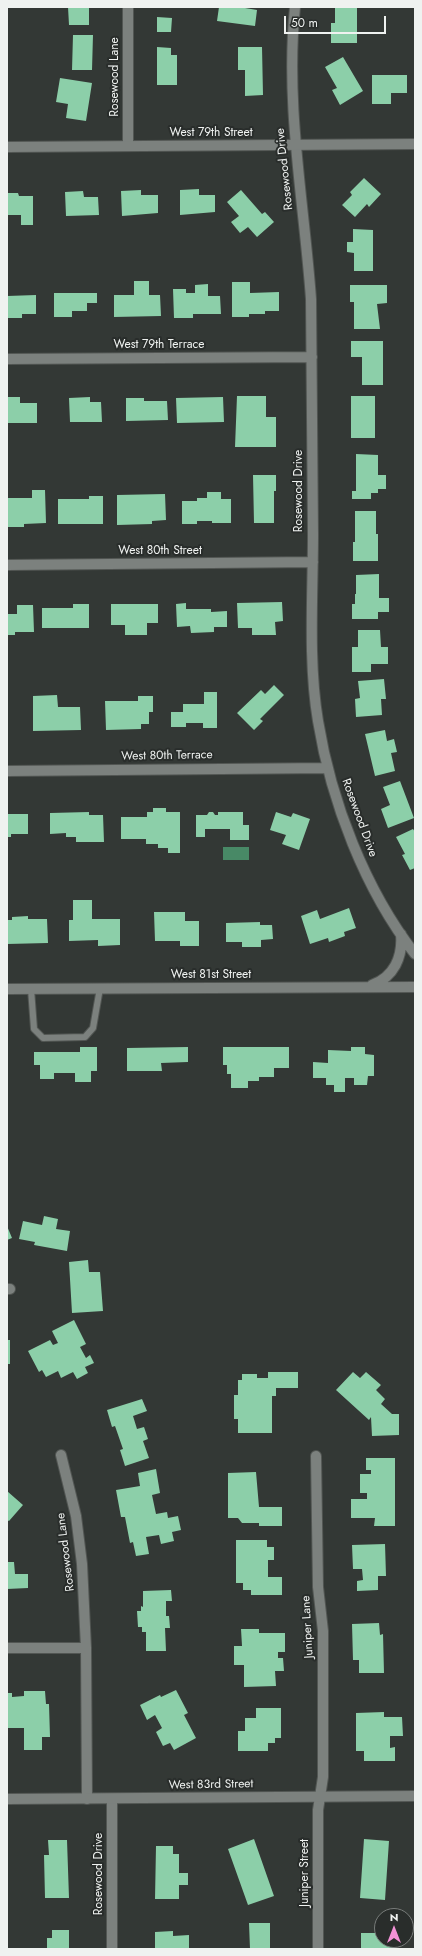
<!DOCTYPE html>
<style>
body{margin:0}
#map{position:relative;width:422px;height:1956px;overflow:hidden;background:#333835;font-family:Jost,sans-serif}
canvas{display:block}
.frame{position:absolute;inset:0;border:8px solid #eff2f0;pointer-events:none}
.north{position:absolute;left:374px;top:1908px;width:40px;height:40px;box-sizing:border-box;background:#292d2b;border:1px solid #787c7a;border-radius:50%;rotate:0deg;font-size:11px;font-weight:700;line-height:16px;text-align:center;color:#eff2f0}
.north::after{content:'';display:block;margin:auto;width:14px;height:18px;background:#f391d6;clip-path:polygon(50% 0,100% 100%,50% 72%,0 100%)}
.scale{position:absolute;left:284px;top:16px;width:102px;height:18px;box-sizing:border-box;border:2px solid #eff2f0;border-top:0;padding-left:5px;font-size:12px;line-height:14px;white-space:nowrap;color:#eff2f0;-webkit-text-stroke:3px #292d2b;paint-order:stroke}
</style>
<div id="map">
<canvas width="422" height="1956"></canvas>
<div class="frame"></div>
<div class="north">N</div>
<div class="scale">50 m</div>
</div>
<script>
const context = document.querySelector('canvas').getContext('2d');
context.lineJoin = 'round';
function paint(path, color) { context.fillStyle = color; context.fill(path, 'evenodd'); }
function stroke(path, color, width, dash) { context.strokeStyle = color; context.lineWidth = width; context.lineCap = dash ? 'butt' : 'round'; context.setLineDash(dash || []); context.stroke(path); }
function drawText(font, color, halo, rows, align = 'center') {
  context.font = font + ' Jost,sans-serif'; context.lineWidth = 4; context.setLineDash([]); context.textBaseline = 'middle'; context.strokeStyle = halo; context.fillStyle = color; for (const [text, x, y, turn = 0] of rows) {
    context.save(); context.translate(x, y); context.rotate((+turn || 0) * Math.PI / 180); context.textAlign = isNaN(turn) ? turn : align; if (halo) context.strokeText(text, 0, 0); context.fillText(text, 0, 0); context.restore();
  }
}
paint(new Path2D(`
 M223,847h26v13h-26z`), '#488966');
paint(new Path2D(`
 M68,7h21v18h-20z
 M219,7h20l18,3 -2,16 -38,-5z
 M335,7h22v36h-26v-20h4z
 M157,17l15,1 -1,14h-14z
 M73,35h20l-1,35h-20z
 M157,47l14,1v7h6v30h-20z
 M238,47h24l1,48 -18,1v-26h-7z
 M343,57l20,34 -23,14 -8,-15 5,-2 -12,-21z
 M372,75h35v18h-16v11h-19z
 M60,78l32,5 -6,38 -20,-3 2,-14 -12,-2z
 M364,178l17,16 -12,13 -2,-3 -12,13 -13,-12 10,-10 -2,-3z
 M199,189v6h16v17l-35,3v-25z
 M141,190v5h17v18l-36,3 -1,-25z
 M241,190l21,24 3,-2 9,10 -17,15 -9,-10 -8,6 -9,-11 8,-6 -12,-14z
 M83,191l1,6h14l1,18 -33,1 -1,-24z
 M7,193h11l1,3h14v29h-12v-10h-14z
 M353,229l20,1v41h-19v-18l-7,-1v-10h6z
 M134,281h15v14h11l1,21 -47,1v-22h20z
 M232,282h18v11l29,-1v19h-14v3h-16v3h-17z
 M208,284v12h12l1,18h-28v4h-19l-1,-29h13v4h9v-8z
 M350,285h37v18l-10,1 3,25h-26v-27h-4z
 M54,293h43v10h-10v8h-15v6h-18z
 M36,295v19h-14v4h-15v-22z
 M351,341h32v44h-21v-28h-11z
 M237,396h29v21h10v30h-41z
 M351,396h24v42h-24z
 M7,397h13v6h17v20h-30z
 M90,397v5h11l1,20h-32l-1,-24z
 M223,397l1,25 -47,1 -1,-25z
 M126,398h18v3h23l1,19 -42,1z
 M356,454l22,1v20h8v14h-8v4h-7v6h-19v-8h4z
 M253,475h23v16h-2v32h-20z
 M32,490h13l1,33 -22,1v3h-17v-29h25z
 M207,492h14v7h10v24h-19v-2h-15v3h-15v-23h15v-3h10z
 M165,494l1,26 -14,1v3l-35,1v-30z
 M89,496h14v28h-45v-25h31z
 M355,511h21v23h2v27h-25v-19h2z
 M379,574v24h10v14h-11v7h-26v-15h3v-10h1v-19z
 M282,602l1,19 -8,1 1,13h-24v-7h-14l-1,-25z
 M186,603v6h25v3l16,-1v16h-13v5l-23,1 -1,-7 -13,1 -1,-23z
 M73,604h16v24h-47v-20h31z
 M111,604h47v19h-11v12h-22v-10h-14z
 M17,605h16l1,27h-19v3h-8v-21h10z
 M358,630h22l1,17h7v17h-17v8h-19v-25h6z
 M384,679l2,20h-5l1,16 -26,2 -1,-18 5,-1 -2,-17z
 M274,685l10,10 -24,24 3,2 -9,9 -17,-17 24,-23 4,4z
 M204,692h13v36h-14v-5h-17v4h-15v-15h12v-8h21z
 M57,695l1,12h22l1,23 -48,1v-35z
 M138,696h15v16h-4v12h-8v5l-35,1 -1,-29h33z
 M385,730l2,11 7,-2 3,13 -6,1 4,18 -20,5 -10,-42z
 M400,781l14,37 -26,10 -7,-19 9,-4 -7,-18z
 M153,808h13v4h14v41h-12v-5h-10v-4h-12v-5h-25v-22h26v-5h6z
 M89,812v3h14l1,27h-28v-5h-10v-4l-16,1v-21z
 M209,812h4l2,3h3v-3h25v13h6v15h-19v-11h-25v8h-9v-22h11z
 M276,812l15,5 2,-4 17,6 -11,31 -17,-6 4,-9 -16,-5z
 M7,814h21v20h-17v3h-4z
 M413,829l2,3v36l-5,2 -8,-15 3,-1 -9,-17z
 M73,900h19v19h28v26l-22,1v-6l-29,1v-21h4z
 M349,908l7,20 -12,4 1,4 -16,6 -1,-4 -18,6 -9,-28 16,-6 3,9z
 M154,912h31v9h14v25h-19v-5h-25z
 M28,916v3h19l1,24 -41,1v-24h5v-3z
 M260,922v3h12l1,14 -12,1v7h-19v-5h-16v-19z
 M80,1047h17v24h-6v11h-16v-9h-21v6h-14v-14h-6v-13h46z
 M188,1047v15l-27,1 1,8h-35v-23z
 M223,1047h66v21h-15v9h-15v4h-11v7h-17v-14h-4v-9h-4z
 M351,1047h14v7l9,1v21h-6l-1,9h-13v-7h-9v14h-11v-7h-8v-7h-13v-16l15,1v-13l23,1z
 M44,1216l14,3 -2,10 14,2 -3,20 -33,-6 1,-3 -16,-3 4,-18 19,4z
 M7,1226l5,12 -5,2z
 M88,1260l1,12h11l3,39 -31,2 -3,-51z
 M74,1320l12,24 -6,3 6,11 4,-3 4,8 -9,4 3,6 -11,6 -4,-7 -12,6 -3,-7 -12,6 -4,-7 -3,2 -11,-21 22,-11 3,5 5,-2 -6,-12z
 M7,1340h3v24h-3z
 M268,1372h30v16h-22v8h-4v37h-34v-14h-4v-24h4v-15h4v-6h15v4h11z
 M353,1372l7,6 6,-6 15,13 -5,5 9,9 -4,5 11,10h7v21l-27,1 -1,-19 -2,3 -33,-30z
 M142,1399l5,12 -14,5 4,13 7,-2 4,12 -5,2 6,17 -24,8 -5,-16 3,-1 -8,-23 -3,1 -5,-17z
 M366,1458h29v68h-21l1,-8h-24v-19h16v-6h-7v-19h11v-4h-5z
 M156,1469l4,24 -8,2 4,19 11,-2 1,6 10,-2 3,14 -9,2 2,9 -13,3 -2,-9 -13,2 3,17 -13,2 -3,-14 -3,1 -5,-26h-4l-5,-27 24,-4 -2,-13z
 M256,1472l3,35h23v19h-23v-3h-17l-4,-5h-10v-45z
 M7,1491l16,14 -14,16 -2,-1z
 M236,1540h31v7h7v13h-6v17h14v18h-31v-5h-8v-7h-7z
 M385,1544l1,32h-8v14l-21,1v-10l6,-1 -1,-11h-9l-1,-24z
 M7,1562h7l1,12h13v14l-21,1z
 M171,1590l1,11h-6v15h3l1,12h-5l1,23h-20v-19h-4v-5h-4l-1,-16h4v-5l2,1v-16z
 M379,1623l1,12 3,-1 1,39h-25v-13h-6l-1,-36z
 M241,1629h18v4h26v19h-7v6h5l1,13h-9l1,15 -32,1v-22h-10v-19h8z
 M176,1690l12,23 -4,2 12,23 -22,12 -4,-7 -7,3 -7,-14 6,-4 -7,-13 -8,5 -7,-15 20,-10 1,2z
 M24,1691h21l1,13h3l1,33h-8v13h-18v-22h-17v-35h5v4l12,-1z
 M256,1708h25v30h-6v5h-7v8h-30v-20h7v-13h11z
 M384,1712v5h18l1,19h-13v12l5,-1v14h-31v-10h-8v-38z
 M254,1839l20,57 -26,9 -20,-56z
 M364,1839l25,2 -4,59 -25,-2z
 M48,1840h19l2,58h-24l-1,-43h5z
 M156,1846h17v8h6v19h9v12h-9v14h-24z
 M249,1923h21v26h-20z
 M52,1930h17v19h-22v-11h5z
 M173,1931v5l16,-1v14h-34v-17z
 M361,1933h19v5h2v2h12v9h-33z`), '#8ccfa9');
const service = new Path2D(`
 M31,989l3,40 9,9 42,-1 8,-9 7,-40`);
const minor = new Path2D(`
 M128,7v139
 M295,7c-10,99 9,194 16,292 1,79 1,157 2,235 0,60 -5,128 5,187 13,80 47,169 97,233
 M7,359l305,-2
 M7,565l306,-3
 M7,771l321,-3
 M372,985c22,-8 31,-28 29,-51
 M7,989l408,-2
 M7,1289h3
 M61,1455l15,61 6,48 4,84 1,151
 M316,1456l2,131 5,44v146l-5,33v139
 M7,1648h79
 M112,1799v150`);
const tertiary = new Path2D(`
 M7,147l408,-3
 M7,1799l408,-3`);
stroke(service, '#525653', 8);
stroke(minor, '#525653', 12);
stroke(tertiary, '#525653', 12);
stroke(service, '#7c817e', 6);
stroke(minor, '#7c817e', 10);
stroke(tertiary, '#7c817e', 10);
drawText('12px', '#eff2f0', '#292d2b', [
 ["Rosewood Lane",115,77,-90],
 ["West 79th Street",211,133],
 ["Rosewood Drive",285,169,-96],
 ["West 79th Terrace",159,345],
 ["Rosewood Drive",299,491,-90],
 ["West 80th Street",160,551],
 ["West 80th Terrace",167,756,-1],
 ["Rosewood Drive",359,818,70],
 ["West 81st Street",211,975],
 ["Rosewood Lane",66,1552,-97],
 ["Juniper Lane",308,1627,-93],
 ["West 83rd Street",211,1785,-1],
 ["Juniper Street",305,1873,-90],
 ["Rosewood Drive",99,1874,-90]
]);
</script>
